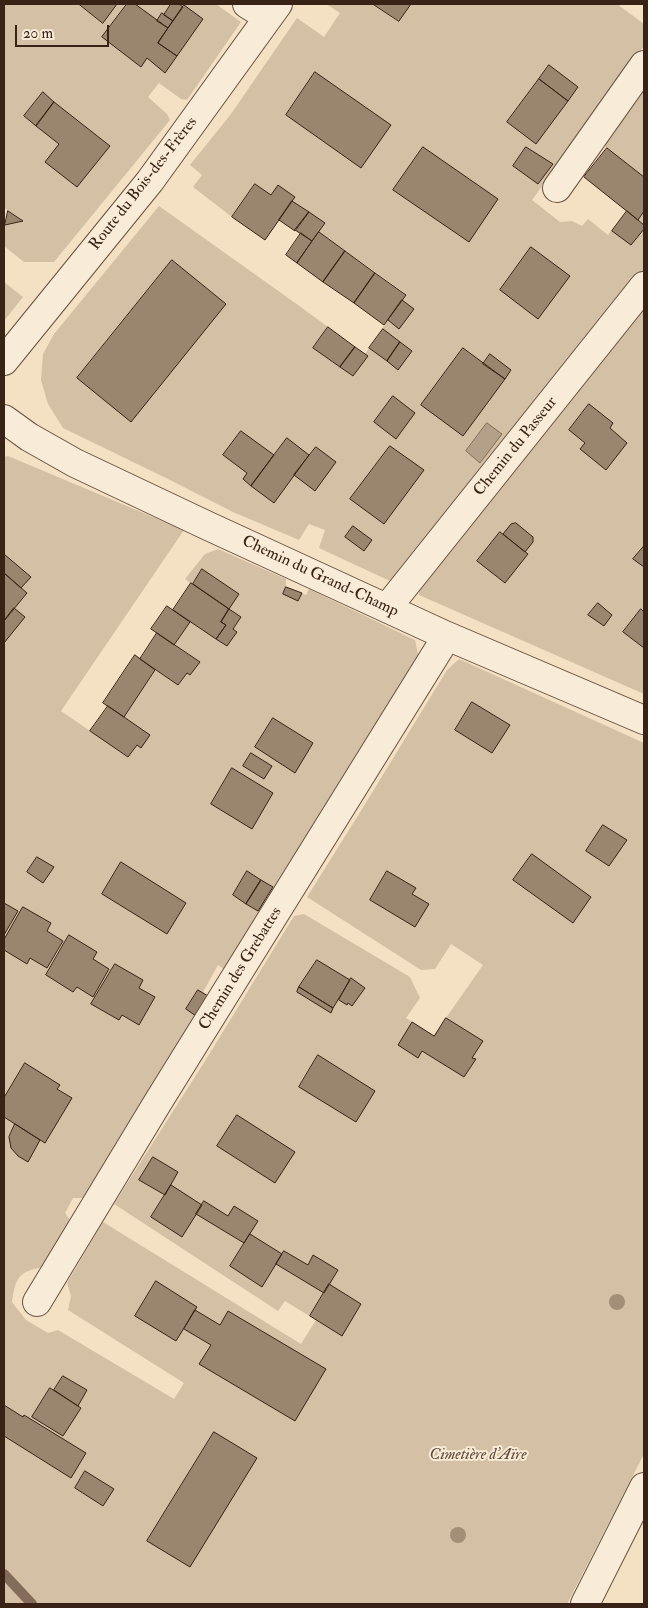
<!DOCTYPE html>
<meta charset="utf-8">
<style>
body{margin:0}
#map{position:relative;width:648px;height:1608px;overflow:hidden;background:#f4e0c2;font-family:"IM FELL Double Pica",serif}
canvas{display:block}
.frame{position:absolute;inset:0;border:5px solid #392216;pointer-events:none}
.scale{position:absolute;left:15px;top:25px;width:94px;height:22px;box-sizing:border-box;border:2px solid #392216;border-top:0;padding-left:6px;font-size:15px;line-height:18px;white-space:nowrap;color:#392216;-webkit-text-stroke:4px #f8ebd7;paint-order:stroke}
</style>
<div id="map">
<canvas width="648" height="1608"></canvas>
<div class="frame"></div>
<div class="scale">20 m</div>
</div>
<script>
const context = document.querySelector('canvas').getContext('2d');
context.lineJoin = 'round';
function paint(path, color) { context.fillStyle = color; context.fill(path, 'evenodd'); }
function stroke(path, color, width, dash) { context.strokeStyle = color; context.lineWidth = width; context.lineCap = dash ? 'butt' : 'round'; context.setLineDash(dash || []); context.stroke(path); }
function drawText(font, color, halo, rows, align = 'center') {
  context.font = font + ' "IM FELL Double Pica",serif'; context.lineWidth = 4; context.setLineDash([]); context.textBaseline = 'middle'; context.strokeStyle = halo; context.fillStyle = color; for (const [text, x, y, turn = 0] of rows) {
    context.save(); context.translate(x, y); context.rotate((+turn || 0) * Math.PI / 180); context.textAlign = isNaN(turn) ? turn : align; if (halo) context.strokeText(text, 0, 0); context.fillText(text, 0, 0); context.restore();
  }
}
paint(new Path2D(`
 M4,4h212l25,18 -54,78 -6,-1 -22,-16 -11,14 19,17 3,6 -116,142h-30l-20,-16v-21l18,-4 -18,-13z
 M326,4h291l27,20v22l-112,154 28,22 12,-1 10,5 6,-7 20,16 18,-24 -42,-34 23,-29 -8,-7 41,-56 4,4v186l-238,301 -16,5 -71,-33 6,-18 -16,-6 -10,16 -66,-28 -65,-33 -105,-51 -15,-24 -7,-24 2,-26 11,-20 105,-128 139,99 30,22 -14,21 39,28 14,-20 -2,-2 41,-60 -87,-62 5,-9 -32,-22 3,-4 -16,-12 -8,10 -16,-11 -23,33 -39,-30 9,-12 -12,-10 41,-51 66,-96 27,19 16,-24z
 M4,282l19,15 -19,24z
 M644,306v388l-225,-99v-6z
 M8,456l176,74 -123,181 67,46 9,-12 12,-10 -25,-18 31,-47 23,15 9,-12 3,2 9,-13 -25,-17 16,-23 -17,-12 17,-27 -5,-4 20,-25 13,-5 68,30v8l20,8 3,-6 106,51 4,19 -194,311 -7,-5 -15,27 5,4 -123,202h-12l-8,15 5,7 -27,47c-26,5 -27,11 -31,35l14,18 22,13 10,-3 116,69 10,-16 -116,-73 3,-14 -4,-13 36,-61 198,122 15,-24 -31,-19 -7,10 -164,-107 91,-143 89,-145 10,-2 106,63 10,21 -14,20 28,17 49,-70 -32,-21 -16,25 -14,1 -114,-73 52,-83 88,-144 12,-11 185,84v711l-77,150h-563v-1147z`), '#d4c0a5');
const water = new Path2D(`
 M487,423l15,11 -22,29 -14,-12z`);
paint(water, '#b49f88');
stroke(water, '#836d5a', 1);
stroke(new Path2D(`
 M4,1574l28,30`), '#836d5a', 10);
const building = new Path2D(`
 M79,4h38l-14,19z
 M127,4h8l33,24 -10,15 19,13 -12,17 -18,-15 -6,9 -39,-30z
 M171,4h8l4,3 -10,14 -9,-6z
 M373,4h38l-12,17z
 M184,5l19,14 -26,37 -19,-13z
 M162,13l11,8 -5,7 -11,-7z
 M549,65l29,22 -10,14 -29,-22z
 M315,72l76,53 -30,43 -75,-53z
 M539,79l29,22 -32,43 -29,-22z
 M43,92l11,10 -18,24 -12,-10z
 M54,102l56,44 -33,41 -32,-25 14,-18 -23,-18z
 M423,147l75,52 -29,43 -76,-52z
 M526,147l27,17 -15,20 -25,-18z
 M607,148l37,29v34l-6,9 -54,-43z
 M255,184l16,11 7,-10 17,12 -30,43 -33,-23z
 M292,201l17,11 -14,19 -16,-11z
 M8,211l15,10 -18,4z
 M627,211l17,14v4l-13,16 -19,-14z
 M309,212l16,11 -13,18 -17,-11z
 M319,232l26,19 -22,31 -26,-19z
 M301,233l11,8 -15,22 -11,-8z
 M531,247l39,29 -32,43 -38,-29z
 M345,251l30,22 -21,30 -31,-21z
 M172,260l54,44 -95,118 -54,-44z
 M375,273l31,22 -22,30 -30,-22z
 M402,300l12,9 -15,20 -11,-9z
 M328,327l27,20 -15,20 -27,-19z
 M383,329l17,13 -13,19 -18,-13z
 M400,342l12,9 -14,19 -11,-9z
 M355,347l13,9 -15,20 -13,-9z
 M463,348l42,31 -42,57 -42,-31z
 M490,354l21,16 -6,9 -22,-15z
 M393,396l22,17 -19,26 -22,-17z
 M589,404l24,19 -3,5 17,15 -21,27 -26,-21 5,-6 -16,-13z
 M241,431l33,24 -23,31 -8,-7 4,-6 -24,-18z
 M287,438l22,17 -35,48 -23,-17z
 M390,446l34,24 -40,54 -34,-25z
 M316,447l20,15 -21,29 -21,-16z
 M516,523l17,14v5l-8,10 -22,-18 8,-10z
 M353,526l19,14 -8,11 -19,-14z
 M500,532l28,22 -23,29 -28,-22z
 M644,546v21l-11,-8z
 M4,554l27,23 -10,11 -17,-15z
 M202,569l37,25 -10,15 -36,-25z
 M4,573l23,20 -23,28z
 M191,583l38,26 -8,13 5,3 -10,14 -43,-29z
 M286,587l16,6 -4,8 -15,-7z
 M598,603l14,12 -8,11 -16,-11z
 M167,606l23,16 -16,23 -23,-16z
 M14,608l11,9 -21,26v-22z
 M229,609l12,8 -8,12 4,3 -10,14 -11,-7 10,-14 -5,-3z
 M641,609l3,3v36l-21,-16z
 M157,633l43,29 -10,13 -3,-2 -9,12 -38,-26z
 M135,655l20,15 -31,47 -21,-14z
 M472,702l38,23 -18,28 -37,-23z
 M108,706l42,29 -9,13 -4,-3 -9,12 -38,-26z
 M273,718l40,25 -18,30 -40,-26z
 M251,753l21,13 -8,13 -21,-13z
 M232,768l41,25 -21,36 -41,-25z
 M603,825l24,15 -18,26 -23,-15z
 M532,854l59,43 -18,26 -60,-43z
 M37,857l17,10 -11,16 -16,-11z
 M121,862l65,41 -19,31 -65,-40z
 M247,871l14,9 -15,24 -13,-9z
 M387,871l29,17 -4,6 17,10 -14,23 -45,-27z
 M261,880l12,7 -15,24 -12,-7z
 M4,903l14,8 -14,24z
 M23,907l28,16 -4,8 16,10 -16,27 -17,-10 -3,6 -23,-14v-10z
 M69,935l28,17 -4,7 16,10 -16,28 -16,-10 -4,5 -27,-17z
 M317,960l33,20 -17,28 -34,-21z
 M115,964l28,16 -4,8 16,9 -16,28 -17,-10 -3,5 -28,-16z
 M351,978l14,10 -13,18 -4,-3 -1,2 -8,-5z
 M299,987l34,21 -2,5 -34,-21z
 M198,990l10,6 -12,20 -10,-7z
 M446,1018l37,23 -11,17 4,1 -12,18 -42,-26 -4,7 -20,-13 14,-23 22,14z
 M318,1055l57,36 -19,31 -57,-35z
 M25,1063l35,22 -3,4 15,9 -27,45 -41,-26v-19z
 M237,1115l58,37 -20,31 -58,-37z
 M15,1124l25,16 -12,22 -10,-6 -7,-8 -2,-11z
 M153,1157l25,15 -13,23 -26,-15z
 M171,1185l31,20 -20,32 -31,-20z
 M204,1201l24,15 6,-10 24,15 -14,22 -48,-29z
 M250,1234l32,20 -20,33 -32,-21z
 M284,1251l24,14 5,-10 25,15 -14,23 -48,-29z
 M156,1281l41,26 -21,34 -41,-25z
 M329,1284l32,20 -19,32 -32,-20z
 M195,1310l25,15 8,-14 98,58 -31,52 -96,-57 12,-19 -27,-16z
 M63,1376l24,14 -9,16 -24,-16z
 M50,1388l31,20 -18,28 -31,-19z
 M4,1405l19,12 1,-2 62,38 -15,25 -67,-42z
 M214,1432l43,26 -67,109 -43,-26z
 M85,1471l29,18 -11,17 -28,-18z`);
paint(building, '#9a856f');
stroke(building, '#392216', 1);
const minor = new Path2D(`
 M247,4l21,13
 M557,188l87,-123
 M4,361l146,-180 128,-177
 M4,419l25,18 46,26 131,62 241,111 197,84
 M387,608l257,-322
 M37,1302l121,-200 289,-466
 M585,1604l59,-117`);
stroke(minor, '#685241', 30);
stroke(minor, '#f8ebd7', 28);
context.fillStyle = '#a38e77';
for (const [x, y] of [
 [617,1302],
 [458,1535]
]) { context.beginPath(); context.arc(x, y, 8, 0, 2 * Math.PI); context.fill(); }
drawText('16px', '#392216', '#f8ebd7', [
 ["Route du Bois-des-Frères",144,184,-52],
 ["Chemin du Passeur",516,447,-51],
 ["Chemin du Grand-Champ",320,577,25],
 ["Chemin des Grebattes",241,969,-58]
]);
drawText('italic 16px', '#604a3a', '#f8ebd7', [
 ["Cimetière d'Aïre",478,1456]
]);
</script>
